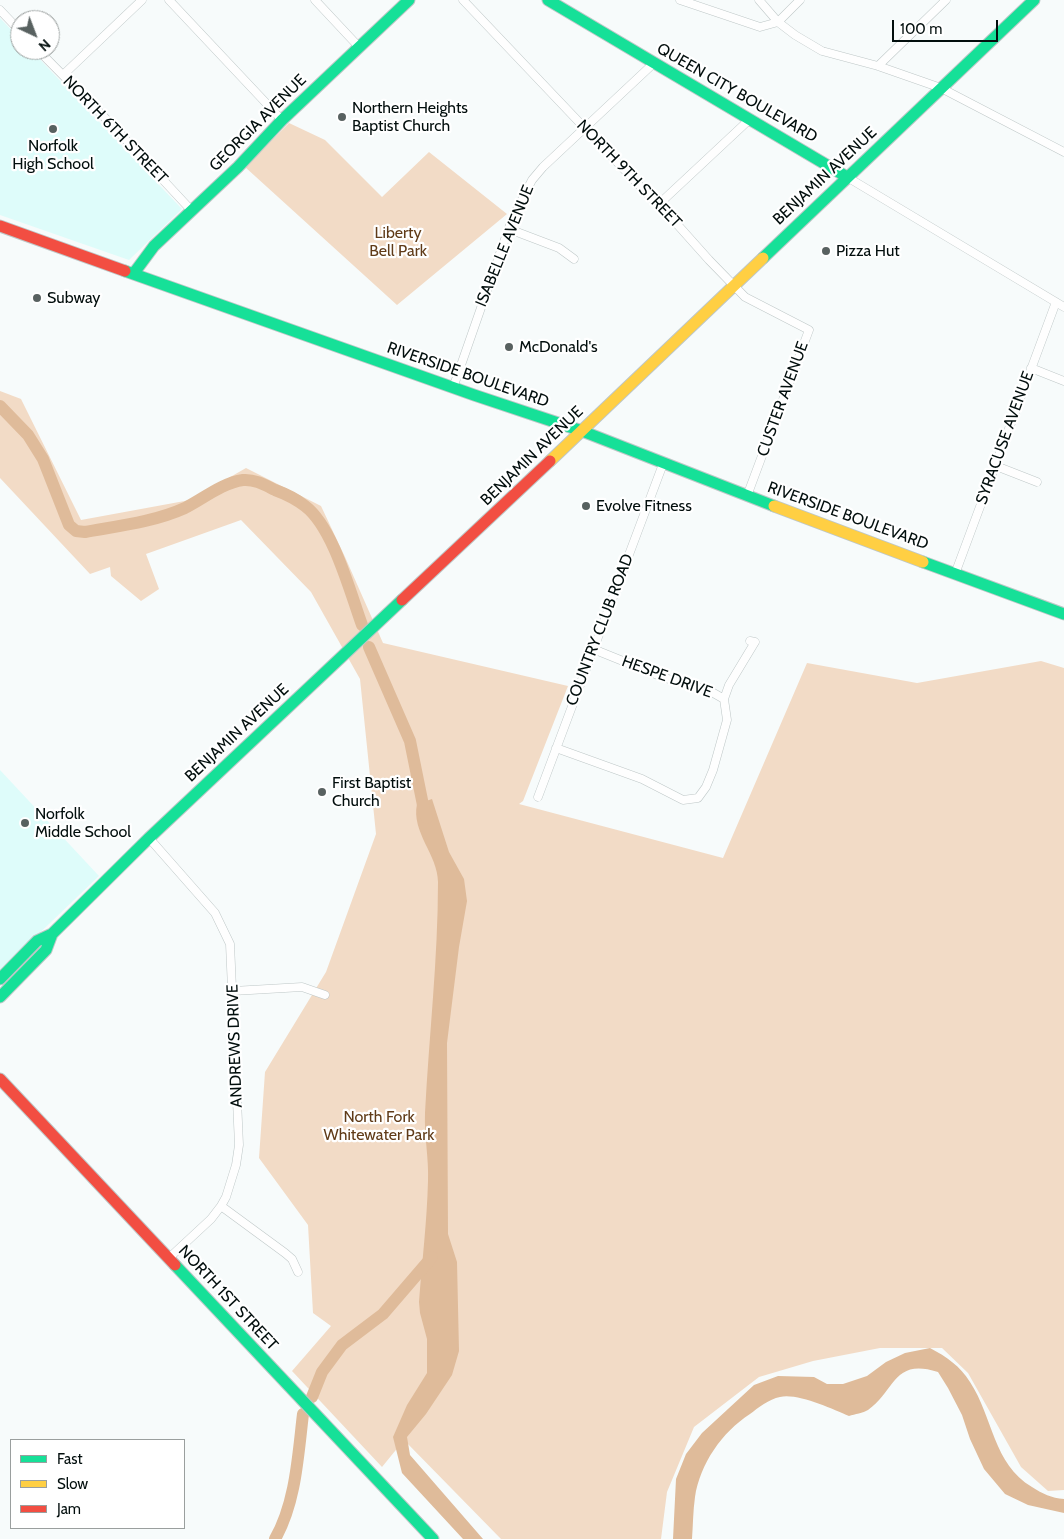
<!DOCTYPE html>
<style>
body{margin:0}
#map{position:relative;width:1064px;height:1539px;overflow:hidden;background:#f7fbfb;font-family:Cabin,sans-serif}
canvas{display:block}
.legend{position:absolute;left:10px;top:1439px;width:175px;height:90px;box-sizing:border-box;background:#fff;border:1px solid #9a9f9e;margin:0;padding:6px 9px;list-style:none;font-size:15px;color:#020e0d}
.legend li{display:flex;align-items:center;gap:10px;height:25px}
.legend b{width:25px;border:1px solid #9a9f9e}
.north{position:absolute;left:10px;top:10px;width:50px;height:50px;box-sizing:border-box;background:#fff;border:1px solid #9a9f9e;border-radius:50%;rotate:137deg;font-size:14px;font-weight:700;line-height:20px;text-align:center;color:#020e0d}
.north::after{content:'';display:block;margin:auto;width:18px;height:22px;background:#586160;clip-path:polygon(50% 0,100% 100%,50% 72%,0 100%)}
.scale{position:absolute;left:892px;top:20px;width:106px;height:22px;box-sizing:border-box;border:2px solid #020e0d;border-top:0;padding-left:6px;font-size:15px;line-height:18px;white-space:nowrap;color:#020e0d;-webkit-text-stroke:4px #fff;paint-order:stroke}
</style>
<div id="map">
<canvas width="1064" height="1539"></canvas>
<ul class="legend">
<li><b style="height:6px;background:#16e098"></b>Fast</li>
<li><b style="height:6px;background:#ffcf43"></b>Slow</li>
<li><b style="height:6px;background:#f24e42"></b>Jam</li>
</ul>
<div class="north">N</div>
<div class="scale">100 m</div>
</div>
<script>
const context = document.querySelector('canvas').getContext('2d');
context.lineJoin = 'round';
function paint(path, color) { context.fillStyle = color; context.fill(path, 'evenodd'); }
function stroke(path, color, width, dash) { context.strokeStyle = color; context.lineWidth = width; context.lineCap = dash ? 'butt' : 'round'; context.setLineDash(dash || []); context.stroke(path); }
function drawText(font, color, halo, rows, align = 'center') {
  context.font = font + ' Cabin,sans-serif'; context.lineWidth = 4.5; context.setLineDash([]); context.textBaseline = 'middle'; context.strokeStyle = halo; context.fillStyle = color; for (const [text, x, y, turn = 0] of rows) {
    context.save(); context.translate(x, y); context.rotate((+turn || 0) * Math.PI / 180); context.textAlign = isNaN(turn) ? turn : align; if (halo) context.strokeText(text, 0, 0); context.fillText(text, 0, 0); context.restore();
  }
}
paint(new Path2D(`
 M0,18l20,21v11h11l151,159 -53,51 -129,-45z
 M0,770l99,106 -99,95z`), '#defcfa');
paint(new Path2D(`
 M289,123l36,17 57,57 47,-45 78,62 -110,91 -152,-138z
 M0,391l21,8 60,121 109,-20 56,-32 75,38 24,51 38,86 185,43 -45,115 -4,3 204,54 84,-195 110,20 124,-22 23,7v822l-16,1 -27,-24 -53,-94 -26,-25h-62l-67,13 -54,16 -65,50 -27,65 -6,47h-160l-97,-99 -22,27 -90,-96 39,-45 -18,-13 -5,-88 -49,-67 6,-86 61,-100 50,-138 -16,-155 -49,-87 -70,-72 -95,34 13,35 -18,12 -30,-25 -1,-9 -20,7 -90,-96z`), '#f2dbc6');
paint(new Path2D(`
 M432,799l17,53 15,27 3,22 -8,46 -12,96 1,191 9,28 2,89 -7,24 -26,39 -19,23 3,18 73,84h-20l-61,-66 -9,-36 14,-32 20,-32v-34l-7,-26 -1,-11c3,-40 8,-81 9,-121 1,-23 -4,-45 -3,-68 4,-77 13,-154 13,-231 0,-27 -27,-50 -21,-78z
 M930,1348c17,9 30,18 40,34 23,35 23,82 62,105 11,7 19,11 32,12v14l-36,-8 -23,-11 -21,-25 -14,-30 -8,-24 -14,-27 -10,-16c-45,-14 -42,18 -70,38 -5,3 -13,4 -19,6 -17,-7 -51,-23 -69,-19 -11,2 -22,11 -30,17 -28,18 -50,50 -55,83 -2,14 -2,28 -3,42h-19l3,-60 10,-25 16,-21 52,-48 24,-9 36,1 13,7h16l24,-8 19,-14 19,-9z`), '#dfbb9a');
stroke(new Path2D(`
 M0,406l28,29 15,24 26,66 7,6 9,1c33,-6 69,-10 100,-24 18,-9 37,-25 58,-28 12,-1 22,5 32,10 11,4 21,9 30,16 28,21 45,86 57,119
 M369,647l41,94 14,69 3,8
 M312,1397l10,-25 20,-27 41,-31 49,-57
 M275,1539c21,-37 23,-84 28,-125`), '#dfbb9a', 12);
const street = new Path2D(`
 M169,0l113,120
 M315,0l44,47
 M463,0l191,201 5,3 50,56 36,37 64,33 -62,166
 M680,0l80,27 18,-5 17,13 27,16 56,15 63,22 123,64
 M759,0l19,22 22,-22
 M0,10l20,21
 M38,50l75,76 78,84
 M878,66l68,-66
 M63,75l79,-75
 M847,177l217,130
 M659,204l91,-85
 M509,229l50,19 15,11
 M1031,368l33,13
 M453,388l59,-169 20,-39 11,-13 111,-104
 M996,466l41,16
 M955,574l101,-272
 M593,649l72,29 45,13 14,8
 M556,748l86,31 41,21 15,-2 8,-11 7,-17 14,-50 -3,-21 5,-14 26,-43 -5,-1
 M538,797l125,-333
 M149,838l66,75 15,31 9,201 -3,20 -10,32 -5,9 -10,13 -42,39
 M233,991l69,-4 23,8
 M221,1206l64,47 7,6 6,13`);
const fast = new Path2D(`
 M548,0l299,177
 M763,258l271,-258
 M125,271l349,124 108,36 192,75
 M134,273l20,-27 84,-79 44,-47 127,-120
 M923,562l141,52
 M0,979l37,-38 15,-7 97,-96 253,-238
 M0,997l46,-47 6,-16
 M175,1265l258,274`);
const slow = new Path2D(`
 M550,461l213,-203
 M774,506l149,56`);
const jam = new Path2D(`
 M0,226l125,45
 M402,600l148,-139
 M0,1079l175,186`);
stroke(street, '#bec7c7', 9);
stroke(fast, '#bec7c7', 13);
stroke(slow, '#bec7c7', 13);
stroke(jam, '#bec7c7', 13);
stroke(street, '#fefefe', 8);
stroke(fast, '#16e098', 11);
stroke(slow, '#ffcf43', 11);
stroke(jam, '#f24e42', 11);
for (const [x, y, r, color] of [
 [342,117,5,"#586160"],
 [53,129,5,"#586160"],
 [826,251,5,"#586160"],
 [37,298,5,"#586160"],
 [509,347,5,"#586160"],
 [586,506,5,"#586160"],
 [322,792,5,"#586160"],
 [25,823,5,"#586160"]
]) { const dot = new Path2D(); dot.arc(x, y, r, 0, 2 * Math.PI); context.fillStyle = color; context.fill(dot); stroke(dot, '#fff', 2); }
drawText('16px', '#020e0d', '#fff', [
 ["QUEEN CITY BOULEVARD",737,93,30],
 ["GEORGIA AVENUE",258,123,-45],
 ["NORTH 6TH STREET",115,130,46],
 ["NORTH 9TH STREET",629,174,46],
 ["BENJAMIN AVENUE",825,176,-43],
 ["ISABELLE AVENUE",505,246,-68],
 ["RIVERSIDE BOULEVARD",468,375,19],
 ["CUSTER AVENUE",783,399,-70],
 ["SYRACUSE AVENUE",1005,438,-70],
 ["BENJAMIN AVENUE",532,456,-44],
 ["RIVERSIDE BOULEVARD",848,516,20],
 ["COUNTRY CLUB ROAD",600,630,-69],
 ["HESPE DRIVE",667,677,20],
 ["BENJAMIN AVENUE",237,733,-43],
 ["ANDREWS DRIVE",235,1046,-92],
 ["NORTH 1ST STREET",228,1298,47]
]);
drawText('16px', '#020e0d', '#fff', [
 ["Northern Heights",352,108],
 ["Baptist Church",352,126],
 ["Norfolk",53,146,"center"],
 ["High School",53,164,"center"],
 ["Pizza Hut",836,251],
 ["Subway",47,298],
 ["McDonald's",519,347],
 ["Evolve Fitness",596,506],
 ["First Baptist",332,783],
 ["Church",332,801],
 ["Norfolk",35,814],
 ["Middle School",35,832]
], 'left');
drawText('16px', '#603b18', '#fff', [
 ["Liberty",398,233],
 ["Bell Park",398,251],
 ["North Fork",379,1117],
 ["Whitewater Park",379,1135]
]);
</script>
